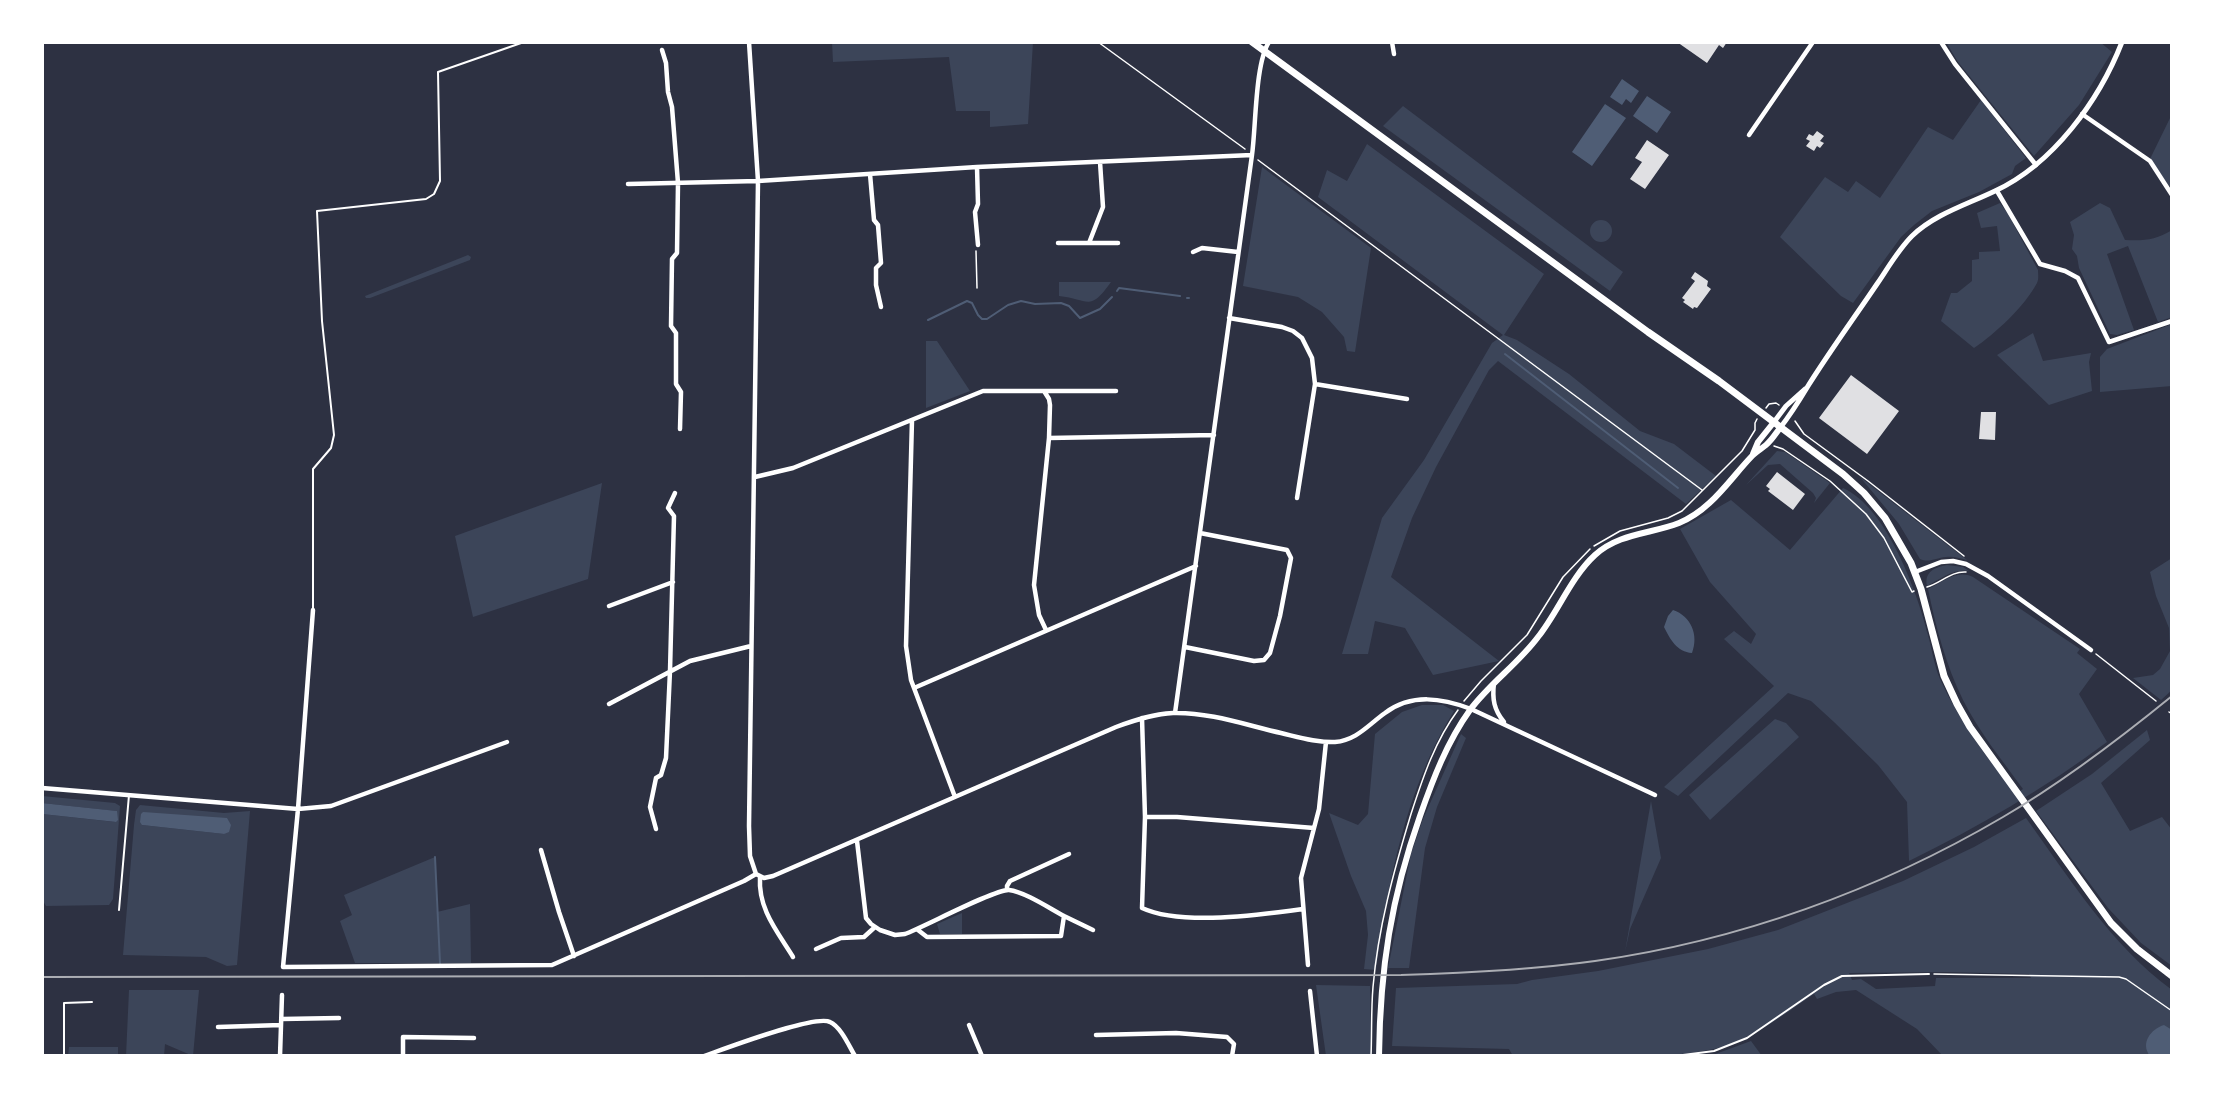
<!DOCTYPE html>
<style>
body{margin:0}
#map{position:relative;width:2214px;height:1098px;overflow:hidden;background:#2d3142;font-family:"Asap Condensed",sans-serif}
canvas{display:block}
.frame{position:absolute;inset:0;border:44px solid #fff;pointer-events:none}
</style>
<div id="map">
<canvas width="2214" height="1098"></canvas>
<div class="frame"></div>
</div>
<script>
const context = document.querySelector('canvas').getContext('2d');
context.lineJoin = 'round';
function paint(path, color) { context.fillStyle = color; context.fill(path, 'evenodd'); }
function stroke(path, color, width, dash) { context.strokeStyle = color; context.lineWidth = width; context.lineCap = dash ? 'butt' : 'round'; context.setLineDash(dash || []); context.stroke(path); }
paint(new Path2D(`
 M832,42h201l-5,82 -38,3v-16h-34l-7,-54 -116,5z
 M1946,42h154l12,10 -33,53 -45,51 -76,-94z
 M1981,100l45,58 -11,8 -3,8 -33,18 -47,19 -18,14 -13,12 -48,66 -12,-7 -61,-59 45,-60 23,15 8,-11 24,17 48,-71 25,13z
 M1403,106l220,166 -13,19 -227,-165z
 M2172,114v71l-3,1 -19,-27z
 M1367,144l177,130 -40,61 13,5 52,34 71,57 34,13 42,32 -30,28 -188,-143 -9,9 -53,97 -24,51 -21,59 108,84 -66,14 -28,-47 -30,-7 -7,33h-26l40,-136 42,-58 68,-117 11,-8 -185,-138 9,-27 20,11z
 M1262,167l109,81 -16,104 -8,-1 -3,-14 -22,-25 -24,-15 -55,-11z
 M2000,203l8,11 30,56c0,4 1,9 -1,13 -12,23 -42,51 -63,65l-33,-27 10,-28h6l15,-12v-21l7,-1v-7l21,-1 -3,-25 -16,2 -4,-15z
 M2100,203l10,5 15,32c19,1 31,0 47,-10v87l-14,5 -30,-76 -21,8 27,76 -17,5 -7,-1 -31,-66 -2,-12 -5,-7 2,-14 -4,-13z
 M1590 231a11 11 0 1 1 22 0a11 11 0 1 1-22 0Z
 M468,255l3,2 -1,3 -100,38h-4l-1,-2z
 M1059,282h52c-22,31 -22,17 -52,14z
 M2172,324v62l-72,6v-35l7,-8z
 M2033,333l10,28 48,-8 -2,9 3,29 -43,14 -52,-50z
 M926,341h11l33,50 -44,17z
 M1777,451l8,1 45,31 -16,20 2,-5 -3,-5 -33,-29 -12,1 -22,20z
 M1860,477l107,83c-8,-2 -14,-4 -21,-3 -10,1 -17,6 -26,2l-21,-35z
 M602,483l-14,96 -115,38 -18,-81z
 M1843,488c44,20 74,103 85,147 4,14 6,30 12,44 19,42 47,78 75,115l8,-5c-21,-29 -44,-57 -60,-89 -17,-35 -27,-72 -35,-111 15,-7 28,-20 45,-12l107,72 -3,4 20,16 -18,25 28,48c-63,47 -129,85 -198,119l-2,-59 -29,-37 -44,-43 -23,-21 -23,-8 -110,103 -14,-9 110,-101 -50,-47 10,-8 17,13 5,-10 -46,-52 -30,-53 51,-29 59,50z
 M2172,558v132l-11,10 -28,-22 20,-3 7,-6 10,-18 -1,-23 -13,-32 -6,-24z
 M1947,565l16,2 6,4c-15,-3 -29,8 -42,15 -3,-14 8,-19 20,-21z
 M1422,705h21l11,6c-48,77 -66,170 -78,259l-12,-1 4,-34 -2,-24 -15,-35 -22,-63 29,12 10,-11 7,-80 27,-22z
 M1775,719l11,4 13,14 -89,83 -21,-25z
 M2147,730l3,10 -49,43 29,48 32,-14 10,13v136l-31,-23 -33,-35 -72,-97 56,-37z
 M1461,734l5,4 -29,69 -12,41 -16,120h-21l23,-114 12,-35z
 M42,796l73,7 5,3 -7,93 -4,6 -63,1 -4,-7v-85l73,8 1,-11 -74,-8z
 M1651,801l10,57 -31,71 -5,23z
 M140,805l84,8 26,-2 -13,154 -10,1 -21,-9 -83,-2 11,-130 2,-15zM227,818l-3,16 -82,-9z
 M2026,818c44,61 85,127 146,172v66h-229l-26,-27 -61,-39 -20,2 -19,7 -3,-5c-30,20 -63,47 -100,55 -63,13 -136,7 -201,7l-4,-7 -117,-3 4,-58 121,-4 15,-4 66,-9 110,-22 70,-19 125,-49 71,-34zM1947,972l82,2 2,4h-95l-1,8 -59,3 -15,-10 -9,1 -3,-7z
 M435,857l2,55 33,-8 1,59h-116l-15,-42 12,-6 -8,-20z
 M962,913v21h-22l-3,-10z
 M1316,985l54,1 1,70h-45z
 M129,990h70l-6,66 -28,-12 -1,12h-38z
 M1751,1041l11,15h-52z
 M69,1047h49v9h-50z`), '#3c4559');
paint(new Path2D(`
 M1622,79l17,12 -8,12 -5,-4 -4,6 -12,-8z
 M1647,96l24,16 -14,21 -24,-17z
 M1605,104l21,14 -34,48 -20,-14z
 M1673,610c18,6 26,25 19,43 -15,-1 -22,-14 -28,-26l4,-11z
 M42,803l75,8 1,9 -2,2 -74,-8z
 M143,812l84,6 4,7 -2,7 -5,2 -82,-9 -2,-3 1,-8z
 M2164,1025l8,5v26h-22c-10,-13 1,-27 14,-31z`), '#4f5d75');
stroke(new Path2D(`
 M1117,291l2,-3 61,8
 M1187,298h2
 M928,320l39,-19 5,2 6,12 4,4h5l21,-14 13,-4 14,3 26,-1 8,3 11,12 20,-9 12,-12
 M1505,354l173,134
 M435,857l5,106`), '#4f5d75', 2);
paint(new Path2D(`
 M1677,42h50l-4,6 -4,-3 -12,18z
 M1817,131l7,5 -4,5 4,2 -4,5 -3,-2 -3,5 -8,-5 4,-5 -4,-2 3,-5 4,2z
 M1647,140l22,15 -24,34 -15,-10 12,-17 -7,-4z
 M1695,272l13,9 -1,5 4,3 -14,19 -3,-1 -1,2 -10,-7 2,-2 -3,-2 13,-17 -4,-3z
 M1851,375l48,36 -32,43 -48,-36z
 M1981,412h15l-1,28 -16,-1z
 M1777,472l28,22 -12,16 -25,-19 2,-2 -4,-3z`), '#e0e0e3');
stroke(new Path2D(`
 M1098,42l147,107
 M1258,160l444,330
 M976,251l1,37
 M1766,408l3,-4 7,-1 3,2
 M1795,421l9,13 64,47 96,75
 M1774,446l9,3 47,32 36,33 18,24 28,54 2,-1
 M1594,546l26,-15 48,-13 14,-7 60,-60 13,-21v-7l2,-4
 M1927,587c14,-4 24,-16 39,-15
 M2096,654l60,47
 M1464,701l17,-20 46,-46 36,-58 27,-28
 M2169,712l3,2
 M1934,974l185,3 7,2 46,32
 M1371,1056c1,-23 0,-46 2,-69 5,-59 21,-117 38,-173 12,-37 24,-73 47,-104`), '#fff', 1.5);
stroke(new Path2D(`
 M313,610v-141l18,-21 3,-13 -12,-114 -5,-110 109,-12 8,-5 6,-13 -2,-109 86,-30
 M119,910l10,-115
 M64,1056v-53l28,-1
 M1675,1056l39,-5 33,-13 77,-53 18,-9 87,-2`), '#fff', 2);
stroke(new Path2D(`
 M749,42l9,139 -9,645 1,30 6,18
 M1392,42l2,12
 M1941,42l14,22 81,101
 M662,50l4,13 2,29 4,15 6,76 -1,70 -5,6 -1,67 5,7v51l5,8 -1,37
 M2082,114l68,47 22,34
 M1749,135l64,-93
 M977,167l1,37 -3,8 3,33
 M870,174l4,46 4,5 3,38 -5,5v17l5,22
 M628,184l130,-3 219,-14 275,-12
 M1997,191l43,73 25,7 13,7 31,64 63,-21
 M1058,243h60
 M1089,243l14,-36 -3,-45
 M1193,252l9,-4 36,4
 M1229,318l53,9 11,4 9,7 10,20 3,26 -18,114
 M1315,384l92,15
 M1044,391l5,8 1,6 -1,33 -15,147 5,30 7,15
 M912,420l-6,226 5,34 44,117
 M1049,438l165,-3
 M755,477l38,-9 190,-77h133
 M1915,572l26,-10 12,-1 13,3 22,12 103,74
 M609,606l64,-24
 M313,610l-15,199 -15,158 269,-2 192,-84 12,-7
 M1185,647l69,14 10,-1 6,-7 10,-37 11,-58 -4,-8 -87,-17
 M1494,683c-2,16 0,27 10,39
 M914,688l282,-122
 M609,704l81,-43 61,-15
 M1175,713l77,-558c4,-28 3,-92 17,-113
 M1142,718l3,99 -3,91c39,18 118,7 161,1
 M42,788l256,21 33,-3 176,-64
 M1145,817h32l137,11
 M656,829l-6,-22 6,-29 5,-3 5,-17 4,-87 4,-155 -6,-8 7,-15
 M857,841l9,77 5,6 9,6 15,5 10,-1c19,-7 90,-45 104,-44 16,2 40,18 55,26l-3,20 -134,1 -9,-7
 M541,850l18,62 15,44
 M756,874l8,4 9,-2 343,-149c19,-7 37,-13 57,-14 36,-1 73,12 108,20 17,4 36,10 54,9 22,-2 33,-17 50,-29 27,-20 57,-15 86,-4l184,86
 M760,877c-2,32 17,54 33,80
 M1007,890v-4l3,-5 59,-27
 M1064,916l29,14
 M816,949l25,-11 23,-1 11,-10
 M1308,965l-7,-87 18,-69 7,-67
 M1310,991l7,65
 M282,1019l57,-1
 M969,1025l13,31
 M218,1027l63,-2
 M1096,1035l80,-2 51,4 7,7 -2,12
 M280,1056l2,-61
 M403,1056v-19l71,1
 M704,1056c20,-7 112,-42 126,-34 11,5 19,24 25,34`), '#fff', 4.5);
stroke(new Path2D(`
 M1774,422l12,-16 19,-17
 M1780,428c11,-14 19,-27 28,-42 22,-35 46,-68 69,-102 11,-16 21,-34 35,-48 23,-22 54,-31 83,-45 58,-27 104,-90 127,-149`), '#fff', 5);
stroke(new Path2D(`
 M1753,454l5,-12 16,-20
 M1379,1056c1,-87 12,-158 41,-240 13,-37 27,-74 50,-106 20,-27 48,-46 68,-73 20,-25 33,-60 57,-82 24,-22 56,-21 84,-32 32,-13 50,-43 73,-67 4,-4 9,-7 14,-11 6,-5 10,-12 14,-17`), '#fff', 6);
stroke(new Path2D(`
 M1252,42l396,290 71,49 124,93 21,19 21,25 26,45 10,26 23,87 13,28 13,23 141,196 26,26 35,27`), '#fff', 7);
stroke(new Path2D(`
 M42,977l1359,-2c65,-2 130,-5 194,-14 143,-20 284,-71 408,-144 60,-35 115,-77 169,-121`), '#abadb3', 2);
</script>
